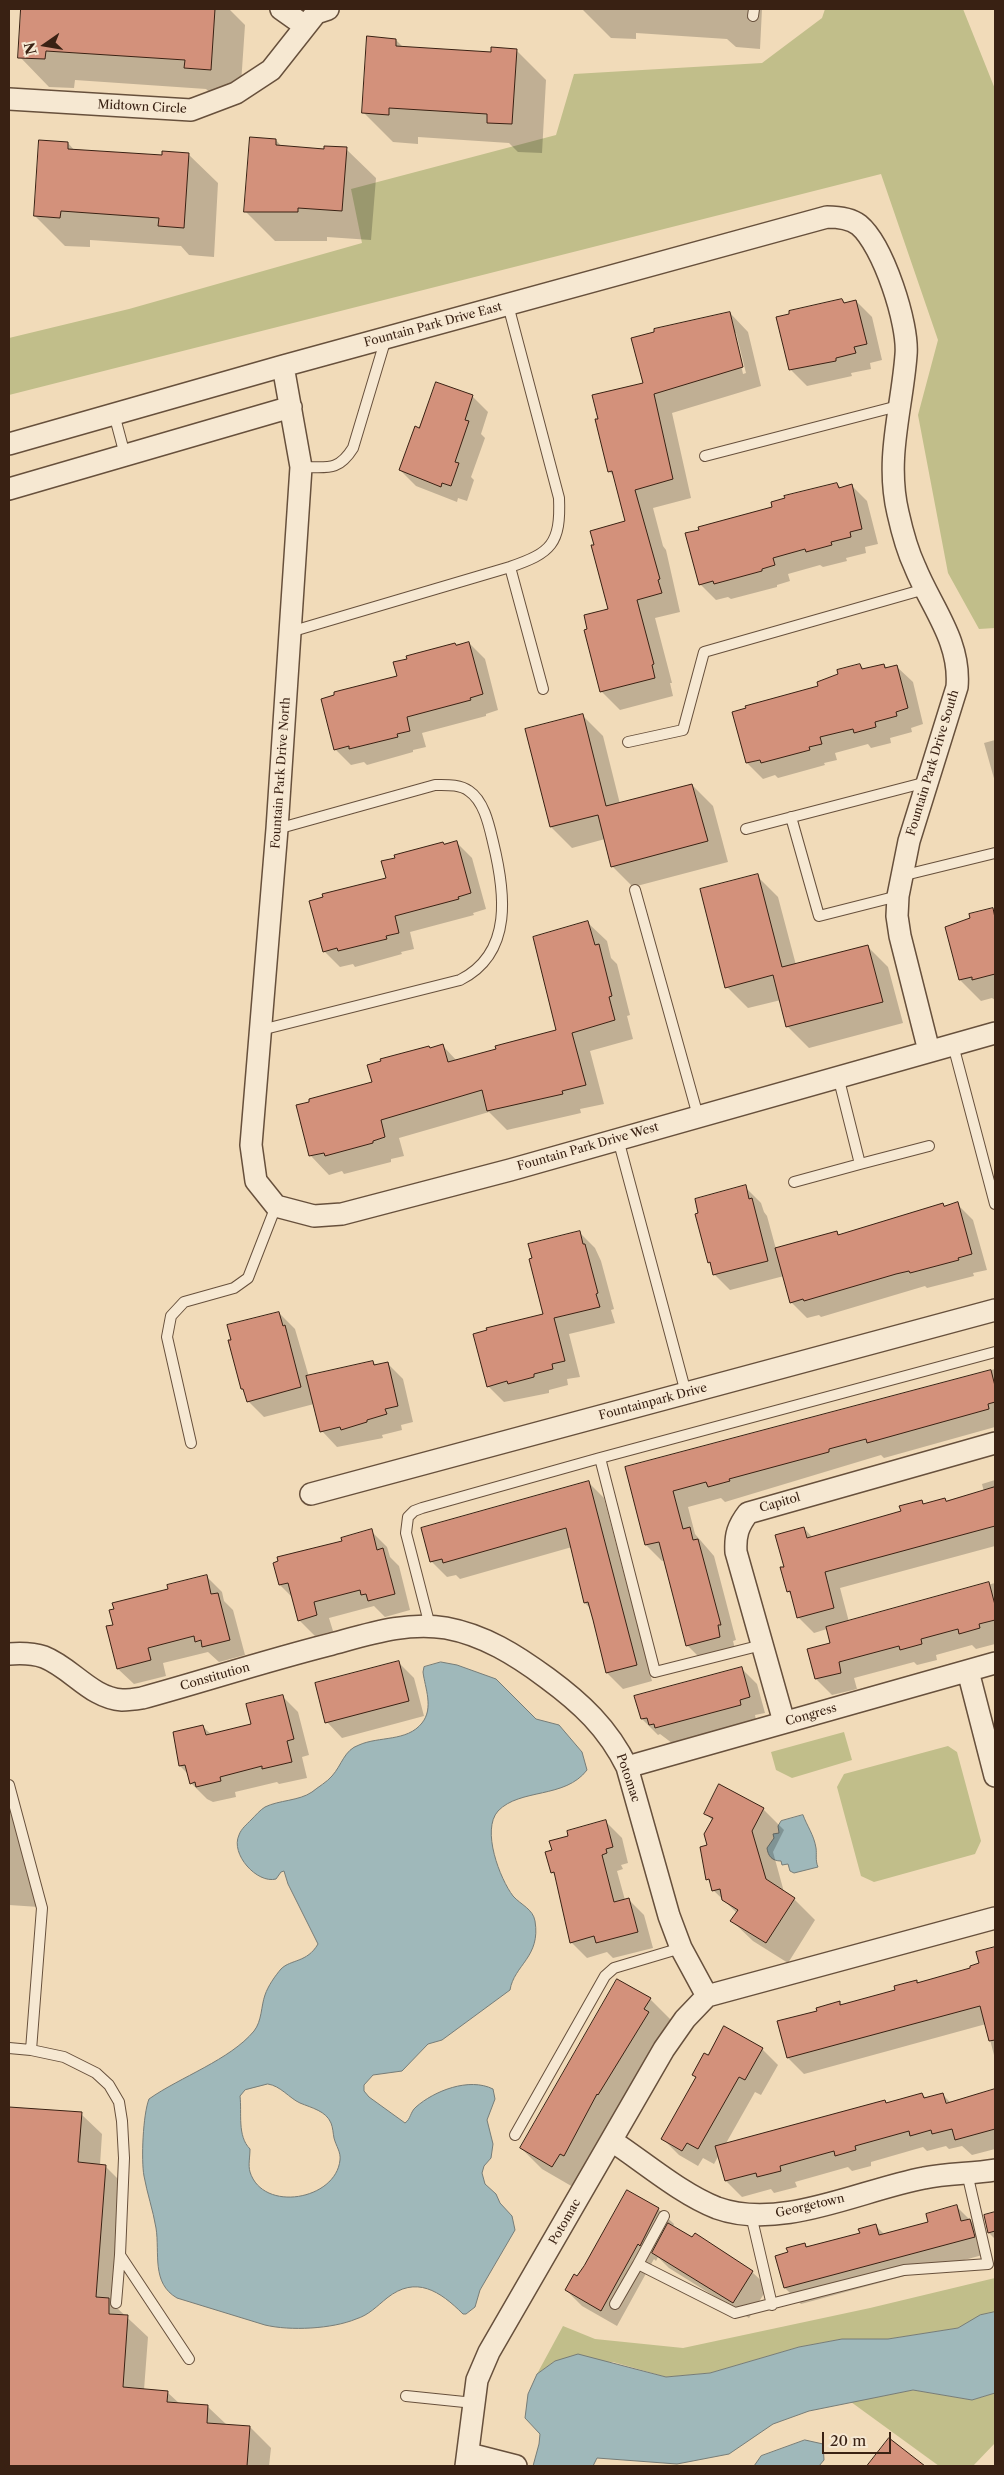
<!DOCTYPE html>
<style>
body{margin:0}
#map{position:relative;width:1004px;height:2475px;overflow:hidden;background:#f1dbb9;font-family:"Libre Caslon Text",serif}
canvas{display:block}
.frame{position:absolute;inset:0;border:10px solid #392113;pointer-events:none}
.north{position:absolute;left:20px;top:20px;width:50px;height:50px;-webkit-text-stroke:4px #f6e8d2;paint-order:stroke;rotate:257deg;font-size:14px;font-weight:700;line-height:20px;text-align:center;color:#392113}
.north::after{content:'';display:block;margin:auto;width:18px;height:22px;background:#392113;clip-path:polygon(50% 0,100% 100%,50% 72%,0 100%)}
.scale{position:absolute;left:822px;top:2432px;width:69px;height:22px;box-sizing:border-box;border:2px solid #392113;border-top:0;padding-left:6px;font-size:15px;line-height:18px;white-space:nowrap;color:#392113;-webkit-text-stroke:4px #f6e8d2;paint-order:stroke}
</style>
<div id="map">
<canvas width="1004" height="2475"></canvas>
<div class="frame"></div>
<div class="north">N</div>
<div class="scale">20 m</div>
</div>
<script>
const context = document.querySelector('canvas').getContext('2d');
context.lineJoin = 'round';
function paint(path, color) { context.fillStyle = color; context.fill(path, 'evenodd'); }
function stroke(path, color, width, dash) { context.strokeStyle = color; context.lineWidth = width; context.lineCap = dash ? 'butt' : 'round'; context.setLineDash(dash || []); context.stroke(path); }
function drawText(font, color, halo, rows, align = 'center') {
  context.font = font + ' "Libre Caslon Text",serif'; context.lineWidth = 4.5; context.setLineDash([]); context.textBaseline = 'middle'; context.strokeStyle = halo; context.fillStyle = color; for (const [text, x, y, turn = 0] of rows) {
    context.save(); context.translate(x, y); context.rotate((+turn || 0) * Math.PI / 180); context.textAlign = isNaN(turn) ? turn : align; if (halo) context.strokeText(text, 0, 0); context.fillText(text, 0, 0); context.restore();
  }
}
paint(new Path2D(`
 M825,9h138l32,80v539l-16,1 -31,-56 -30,-158 20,-75 -57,-166 -872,221v-57l120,-29 233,-66 -11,-54 205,-54 18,-61 188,-11 60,-45z
 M844,1732l8,28 -60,18 -16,-8 -5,-18z
 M948,1746l9,6 24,89 -6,13 -101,28 -13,-6 -24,-89 7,-13z
 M995,2278v34l-10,2 -27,14 -70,11h-46l-43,8 -89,26 -44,4 -53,-15 -58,-1 -18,13 26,-48 32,13 88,9 187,-40z
 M913,2390l59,10 23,-7v50l-22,23h-34l-88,-64z`), '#c1be8a');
const water = new Path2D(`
 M441,1662l16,3 39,14 40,40 23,6 23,27 5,18c-22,29 -67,18 -89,41 -17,19 2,68 15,85 8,9 20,13 22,25 6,36 -21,44 -25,69l-68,50 -14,4 -26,27 -29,4 -9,10v6l5,6 36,26c6,-4 5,-11 11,-16 18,-16 53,-30 77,-18l2,10 -8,21 6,24 -2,14 -7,8 -2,7 3,11 11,10 4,9 12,13 3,14 -35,60 -5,17 -9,7h-3c-23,-23 -47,-39 -76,-16 -10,8 -18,17 -31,21 -24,10 -66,12 -91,6l-88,-27c-26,-15 -17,-45 -21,-70 -3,-18 -9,-35 -12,-52 -3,-16 -1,-62 5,-77 31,-22 81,-39 105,-68 8,-10 7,-25 11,-36 3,-9 10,-19 16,-26 10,-10 26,-6 37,-25l-30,-60 -4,-13 -3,1 -5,7c-19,5 -46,-25 -37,-44 2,-6 8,-11 12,-15 4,-4 9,-10 14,-13 14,-7 34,-6 47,-15 6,-5 15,-10 20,-16 10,-11 12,-26 27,-31 20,-9 48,-3 63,-22 12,-15 3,-35 1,-51l1,-5zM268,2084c13,2 21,14 32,19 12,5 26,8 31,20 2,5 2,10 3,15 2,8 7,14 6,22 -4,40 -77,53 -90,12 -2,-7 0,-15 0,-23 -13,-13 -8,-36 -10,-53l5,-6z
 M803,1815c4,11 11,20 13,33 1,6 -1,12 2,19l-24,6 -4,-2 -2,-7 -6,1 -1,-4c-9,0 -13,-5 -14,-13l7,-10 -1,-4 6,-1 -1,-7 3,-5z
 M995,2312v81l-23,7 -59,-10 -104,21 -36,13 -44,30 -52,10 -80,-6 -4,8h-60l6,-22 1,-10 -15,-16 3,-24 9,-20 18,-13 23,-7 88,23 44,-4 89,-26 43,-8h46l70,-11 22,-13z
 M805,2440l18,4 1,16 -5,6h-65l7,-10z`);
paint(water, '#9fb8ba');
stroke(water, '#767c77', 1);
paint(new Path2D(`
 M23,9h206l16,16 -5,74 -25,-2 -9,-8 -131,-9 -1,8 -25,-1 -29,-30z
 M582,9h180l-2,40 -24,-2 -9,-8 -91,-6v6l-25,-1z
 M396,40l7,7 89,6 25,-2 29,29 -4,73 -24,-1 -9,-9 -91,-6v7l-25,-2 -30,-30z
 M276,140l6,7 43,3 21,-1 30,29 -5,62 -44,-3v4h-52l-30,-30z
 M68,143l7,8 88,6 25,-3 30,29 -4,74 -25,-2 -8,-9 -91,-6v7l-25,-1 -30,-30z
 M842,300l4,4 10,-3 16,16 10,43 -12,3 1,6 -20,4 1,3 -45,10 -16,-16 -14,-52z
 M730,313l18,19 13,54 -89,27 19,85 -38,10 10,38 3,4 14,62 -25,6 17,65h-2l3,13 -53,14 -19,-19 8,-81 17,-88 -12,-46 -5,-5 -9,-51zM734,333h2l10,40 -3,1z
 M472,396l16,16 -7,22 4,4 -14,39 3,3 -7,21 -9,-3 -1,4 -41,-16 -16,-16 20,-40z
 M837,484l4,4 10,-3 16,16 11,43 -13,3 1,6 -20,5 1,3 -24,6 -3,-2 -32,9 2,7 -13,4v2l-46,12 -3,-2 -12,3 -16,-16 74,-76z
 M469,643l16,16 13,51 -12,4v2l-64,17 4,14 -13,3v2l-46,13 -3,-3 -13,3 -16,-16 63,-73 59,-30z
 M860,665l4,4 20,-4 4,4 9,-2 16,15 10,42 -12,4 1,4 -22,6 1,5 -20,5 -3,-4 -33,9 2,7 -13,3 1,2 -47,13 -3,-3 -12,4 -16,-16 -13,-50 86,-26z
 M582,715l21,21 17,68 72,-19 21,21 15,56 -95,25 -21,-21 -7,-27 -33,9 -21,-21 -25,-97z
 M995,740v42l-11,-39z
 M456,842l16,16 14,51 -13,4 1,2 -64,17 4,17 -13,3 1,2 -47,13 -2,-3 -13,3 -16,-16 63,-73 58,-33z
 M757,876l21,21 18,68 71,-19 21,21 15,56 -94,25 -21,-21 -7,-27 -33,8 -21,-21z
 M993,910l2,2v88l-3,-2 -11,3 -21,-21z
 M588,923l19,18 4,17 6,6 13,51 -3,1 6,23 -43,12 14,53 -24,5 1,4 -74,17 -18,-18 -90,26 5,18 -13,3v3l-47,12 -2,-3 -13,4 -18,-19 -14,-50 76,-23 58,-34 12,-3 14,15 100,-30z
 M745,1187l16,16 3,9 3,4 9,33 60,-16 3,2 118,-31 16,16 14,50 -14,3 1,3 -47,12 -2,-2 -104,31 -2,-2 -12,3 -16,-16 -7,-26 -54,14 -16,-16 -5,-12z
 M579,1232l16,16 6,13 13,48 -3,1 4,13 -46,11 11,43 -13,2 1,6 -19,5v3l-45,9 -16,-16 57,-71z
 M279,1313l16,16 14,48 64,-15 4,4 10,-3 16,16 10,43 -12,3 1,5 -20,5 1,3 -46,9 -15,-16 -8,-27 -50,13 -16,-16 -6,-13z
 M995,1369v58l-111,31 -3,-3 -156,47 -4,-4 -33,9 7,27 19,22 22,84 -3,1 3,12 -33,8 -16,-16 -22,-85 -3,1 -16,-16 -20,-77z
 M995,1480v66l-155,42 9,34 146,-39v61l-19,5 -4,-4 -36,10 1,5 -20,5 -3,-3 -60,16 3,11 -25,6 -16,-16 -7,-29 22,-6 -4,-15 -13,4 -16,-16 -6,-21 -4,-5 -3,-23 19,-40 8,9 90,-25 19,-11 4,4 20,-6 2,3 37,-10 -2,-8z
 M588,1482l16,16 48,183 -29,8 -16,-16 -16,-64 -6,-6 -13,-56 -112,32 -4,-4 -9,2 -16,-16z
 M371,1531l16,16 3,10 9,9 11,44 -25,7 -11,-11 -45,12 4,13 -18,5 -16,-16 -6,-22 -13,-13 64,-43z
 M206,1576l16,16 2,9 9,9 12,45 -26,7 -11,-10 -45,11 3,13 -32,8 -16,-15 -4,-44 56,-35z
 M398,1662l16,16 10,38 -82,22 -15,-16z
 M741,1668l16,16 8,29 -10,2 1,5 -84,23 -12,-9 -2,1 -16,-16z
 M282,1696l16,16 11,43 -7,2 5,21 -28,6 -2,-2 -42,10 1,5 -23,5 -6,-3 -16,-16 -3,-9 -8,-8 -6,-33 28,-7 10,9 41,-10z
 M9,1800l30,107 -30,-2z
 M763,1809l21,21 -11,22 11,40 10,7 21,21 -27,43 -35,-22 -21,-20 5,-8 -24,-23 -5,-11v-34l5,-24 -8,-8z
 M606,1822l16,16 6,25 -7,2 2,4 -6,2 8,29 3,-1 16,16 9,33 -40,10 -6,-6 -20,6 -16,-16 -15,-66 -4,-4 1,-21 17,-14z
 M995,1948v111l-9,-35 -182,50 -16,-16 31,-47 20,-8 3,2 54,-14 20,-10 3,3 53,-15 8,-5 -3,-11z
 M650,1999l21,21 -98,167 -31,-18 -21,-21z
 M762,2049l16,16 -17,30 -6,-3 -30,53 160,-44 3,3 34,-10 5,5 15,-5 9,9 44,-12v58l-23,6 -10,-9 -13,3 -3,-3 -19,5 -4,-4 -52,15v4l-19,5 -4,-4 -53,15 2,5 -23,6 -3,-4 -29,8 -16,-16 -7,-26 -5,9 -11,-6 -5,8 -19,-11 -16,-16 45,-82z
 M9,2108l72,6 21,20 -2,31 5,1 21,21 -9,121 31,29 -4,53 23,2 13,12 28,3 19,18 23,2 21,21 -2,18h-260z
 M957,2207l29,29 4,17 -189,51 -16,-16 -8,-31 28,-12 3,3 53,-14 15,-8 9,9 45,-12z
 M658,2209l16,15 -1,3 79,45 16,15 -19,31 -80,-50 -11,-11 -2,4 -2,-2 -37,67 -35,-20 -16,-16z
 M995,2214v25l-6,-6 -4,-17z
 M889,2440l33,26h-53z`), '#0003');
const building = new Path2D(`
 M21,9h194l-4,61 -27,-2 1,-8 -139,-9 -1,8 -27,-1z
 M367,36l29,3v7l95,6v-5l26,2 -5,75 -25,-1v-9l-98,-6v7l-27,-2z
 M250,137l26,2v6l48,4v-3l23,1 -5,64 -44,-3v4h-54z
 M39,140l29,2v7l94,6v-4l27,2 -5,75 -26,-2 1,-8 -98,-7 -1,7 -26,-2z
 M842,299l2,4 12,-3 11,44 -13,3 2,6 -20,5v3l-47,9 -13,-53 13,-3v-3z
 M730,312l13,55 -89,27 19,85 -38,11 25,89 -2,1 4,13 -25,7 17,64 -2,1 3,13 -55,14 -16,-62 3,-1 -3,-14 24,-6 -17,-64h3l-4,-14 35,-10 -13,-50 -4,1 -13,-53h3l-6,-24 51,-12 -12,-45 23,-6v-3z
 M436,382l37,13 -8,25 4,1 -14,41 4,1 -8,23 -9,-3 -1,4 -42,-17 16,-44 4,2z
 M837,483l2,5 13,-4 10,45 -12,3 1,5 -20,5 1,3 -26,7 -1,-3 -32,9 2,7 -13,4v2l-48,13 -1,-3 -14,4 -14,-52 14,-3 -1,-3 74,-20 -1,-5 14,-4 -1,-2z
 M469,642l14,52 -13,4 1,2 -64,17 3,14 -13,3 1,3 -49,12v-3l-15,4 -13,-51 13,-4v-3l63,-16 -4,-14 14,-3 -1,-3 49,-13 1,2z
 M860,664l2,5 22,-5 1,4 12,-3 11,43 -12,4 1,4 -22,6 1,5 -22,6 -1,-4 -33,8 2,7 -13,3 1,3 -49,13 -1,-3 -14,3 -14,-51 14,-4 -1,-2 73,-20 -1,-4 21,-8 -1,-4z
 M583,714l23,92 86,-22 16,57 -97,26 -13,-52 -48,12 -25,-98z
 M457,841l14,52 -13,4 1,2 -64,17 4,17 -13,3 1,3 -49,12 -1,-3 -14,4 -14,-51 14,-4 -1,-3 64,-16 -5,-17 14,-3 -1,-3 49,-13 1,2z
 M758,874l24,93 86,-22 15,57 -97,25 -13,-52 -48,13 -25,-99z
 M993,908l2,10v56l-23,6v-3l-13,3 -14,-53 25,-9 -1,-4z
 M588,921l7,24 4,-1 13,52 -3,1 6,23 -43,13 14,52 -24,6 1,3 -76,17 -5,-21 -101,30 4,17 -12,4v2l-48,13 -1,-3 -15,3 -13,-51 13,-3v-3l63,-17 -5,-17 14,-4 -1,-2 49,-13 1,2 13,-4 5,18 48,-13 -1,-3 61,-16 -23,-93z
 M746,1185l3,14 3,-1 16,63 -55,14 -3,-13 -2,1 -13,-49 3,-1 -3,-14z
 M958,1202l14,52 -14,4 1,2 -49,13 -1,-2 -13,3 -92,27 -1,-2 -13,4 -15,-55 62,-17 1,4 105,-32 1,3z
 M580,1231l3,13h2l13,49 -2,1 4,13 -46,11 11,43 -13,3 1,5 -19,5v3l-26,7 -1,-3 -20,6 -14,-53 14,-4 -1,-2 57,-14 -14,-55 3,-1 -4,-14z
 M279,1312l4,14 2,-1 16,62 -54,15 -4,-13h-2l-13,-49h3l-4,-15z
 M373,1361l1,4 14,-3 10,44 -13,3 2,5 -20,6v2l-26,8 -1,-3 -20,5 -14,-56z
 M991,1370l4,16v16l-7,2 1,5 -122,34 -1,-4 -37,10v3l-100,27 1,2 -22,6 -2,-5 -33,9 10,38 7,-2 3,13 5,-1 23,86h-3l2,12 -34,9 -27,-104 -14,3 -20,-78z
 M589,1481l48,184 -31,8 -13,-53 -5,-18 -4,1 -18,-75 -123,35 -1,-4 -12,3 -9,-34z
 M995,1487v39l-170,46 9,36 -37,10 -7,-27 -3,1 -7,-25h4l-9,-32 29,-8 3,11 94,-27 -2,-5 23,-6 1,4 22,-6 1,3z
 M372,1529l5,21 6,-2 12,46 -27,7 -2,-7 -5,1 -1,-5 -46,12 3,13 -19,6 -10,-38 -9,2 -6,-22 5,-2 -1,-4 65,-16 -1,-3z
 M207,1575l4,19 7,-1 12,47 -28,7 -1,-7 -6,2 -1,-6 -46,12 3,12 -34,9 -11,-43 7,-1 -4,-15 5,-1 -2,-6 56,-14 -1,-4z
 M989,1582l6,23v15l-16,4 1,4 -21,6 -1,-5 -37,10 1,5 -22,6 -1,-4 -60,16 2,11 -26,6 -8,-30 23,-6 -4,-16z
 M399,1661l10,40 -84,22 -10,-40z
 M742,1667l8,30 -10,3 1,5 -86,23 -1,-4 -5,1 -2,-7 -6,1 -7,-23z
 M283,1695l11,44 -7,2 5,21 -30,7v-3l-42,11 1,4 -25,6 -1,-5 -5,2 -5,-19 -6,1 -6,-34 30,-7 3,10 45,-11 -5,-20z
 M719,1784l45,24 -12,23 14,48 29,19 -29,45 -36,-22 8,-11 -16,-10 -2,-11 -8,2 -3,-12 -3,1 -6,-33 7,-2 -3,-11 9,-16 -9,-4z
 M606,1820l7,27 -7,2 1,4 -5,2 12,47 15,-4 9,34 -42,11 -2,-7 -24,7 -16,-71 -3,1 -6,-21 7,-2 -3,-9 19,-5 -1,-5z
 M995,1947v93l-6,1 -9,-35 -193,52 -10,-37 40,-10 -1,-3 24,-7v4l55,-15 -1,-4 23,-6v3l53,-15v-2l9,-3 -3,-11z
 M617,1979l34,19 -7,11 5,3 -51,83 -1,-1 -33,62 -4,-2 -8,13 -32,-19z
 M724,2026l39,22 -18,32 -6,-3 -41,72 -11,-6 -5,8 -21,-12 35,-62 -4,-2 12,-22 4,2z
 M995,2089v40l-40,11 -3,-11 -20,5 -1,-4 -21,6 -1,-5 -54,15 1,4 -21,6 -1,-5 -54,15 1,5 -24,6 -1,-4 -31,8 -10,-35 170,-46 1,3 36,-10 2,5 19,-5 3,10z
 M9,2107l73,5 -4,50 28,3 -10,132 13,1v16l19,1 -5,72 45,4 -1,11 41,3 -1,18 43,3 -3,40h-238z
 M627,2190l32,18 -19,38 -2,-2 -37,67 -36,-21 9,-16 3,2 7,-10z
 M957,2205l4,16 9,-2 5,18 -191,51 -9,-32 13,-4 -2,-4 19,-5 1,4 54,-14 -2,-4 18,-5 3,11 49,-13 -2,-8z
 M995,2212v19l-7,2 -4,-18z
 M668,2223l24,14 3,-4 58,38 -20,32 -81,-50z
 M889,2438l36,28h-58z`);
paint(building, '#d3917b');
stroke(building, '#392113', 1);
const service = new Path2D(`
 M753,16l1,-7
 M114,414l11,41
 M705,456l193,-50
 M301,467c26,0 37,5 52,-19l33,-110
 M510,567l33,122
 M290,632l220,-65c41,-14 51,-23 49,-69l-51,-193
 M628,742l55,-12 21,-78 221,-63
 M791,817l28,99 79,-20
 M746,829l181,-47
 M901,876l94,-23
 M635,890l63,226
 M261,1030l199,-50c54,-27 45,-89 33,-138 -4,-17 -9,-41 -24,-51 -9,-7 -23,-6 -34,-6l-158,44
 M953,1045l42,159
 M838,1076l22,88 69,-18
 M618,1139l68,254
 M794,1182l66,-18
 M191,1443l-24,-106 4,-21 13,-14 50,-14 14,-10 28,-72
 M430,1626l-24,-93 2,-16 6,-6 8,-3 178,-50
 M762,1645l-107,27 -55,-214 395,-106
 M9,1785l33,123 -11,142
 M9,2048l22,2 33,7 32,16 13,12 10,17 3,19 2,37 -4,97 69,104
 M515,2135l90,-159 9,-8 67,-20
 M751,2215l21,90
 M638,2264l26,-48
 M116,2303l4,-48
 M615,2304l23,-40 97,49 169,-43 84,-6 -21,-91
 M406,2396l68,7`);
const minor = new Path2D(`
 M281,9l24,17
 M9,99l182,11 45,-17 35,-23 45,-57 12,-4
 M283,366l18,101 -24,362 -26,316 5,36 20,25 38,10 28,-2 168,-44 485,-137
 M9,444l274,-78 544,-149c11,0 23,1 32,8 24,20 50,99 47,130 -4,54 -21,103 -8,158 4,18 9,37 17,54 16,40 46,74 42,120l-48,154 -11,55 -1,20 3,20 29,115
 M9,489l282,-82
 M311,1494l684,-184
 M9,1654c12,-1 23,-1 35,3 28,11 47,41 78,43 7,0 14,-1 20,-2 62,-17 123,-37 186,-53 38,-10 78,-24 118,-17 38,7 70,27 101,50 34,25 61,50 80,89l42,149 12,32 26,48 -22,23 -21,30 -175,303 -12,28 -11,86
 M968,1671l27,105
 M784,1722l-48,-170c-1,-17 2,-26 12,-39l247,-70
 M627,1767l368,-104
 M707,1996l288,-78
 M612,2141c32,21 69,53 105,67 64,23 143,-18 207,-30 23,-5 48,-4 71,-8
 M469,2454l47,12`);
stroke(service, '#67503c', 12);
stroke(minor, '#67503c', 24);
stroke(service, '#f6e8d2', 10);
stroke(minor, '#f6e8d2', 21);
drawText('12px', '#392113', '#f6e8d2', [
 ["Midtown Circle",142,107,3],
 ["Fountain Park Drive East",433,325,-15],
 ["Fountain Park Drive South",933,763,-73],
 ["Fountain Park Drive North",281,773,-86],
 ["Fountain Park Drive West",588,1147,-16],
 ["Fountainpark Drive",653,1402,-15],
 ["Capitol",780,1503,-16],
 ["Constitution",215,1677,-16],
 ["Congress",811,1715,-16],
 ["Potomac",628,1778,71],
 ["Georgetown",810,2206,-13],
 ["Potomac",565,2222,-60]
]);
</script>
